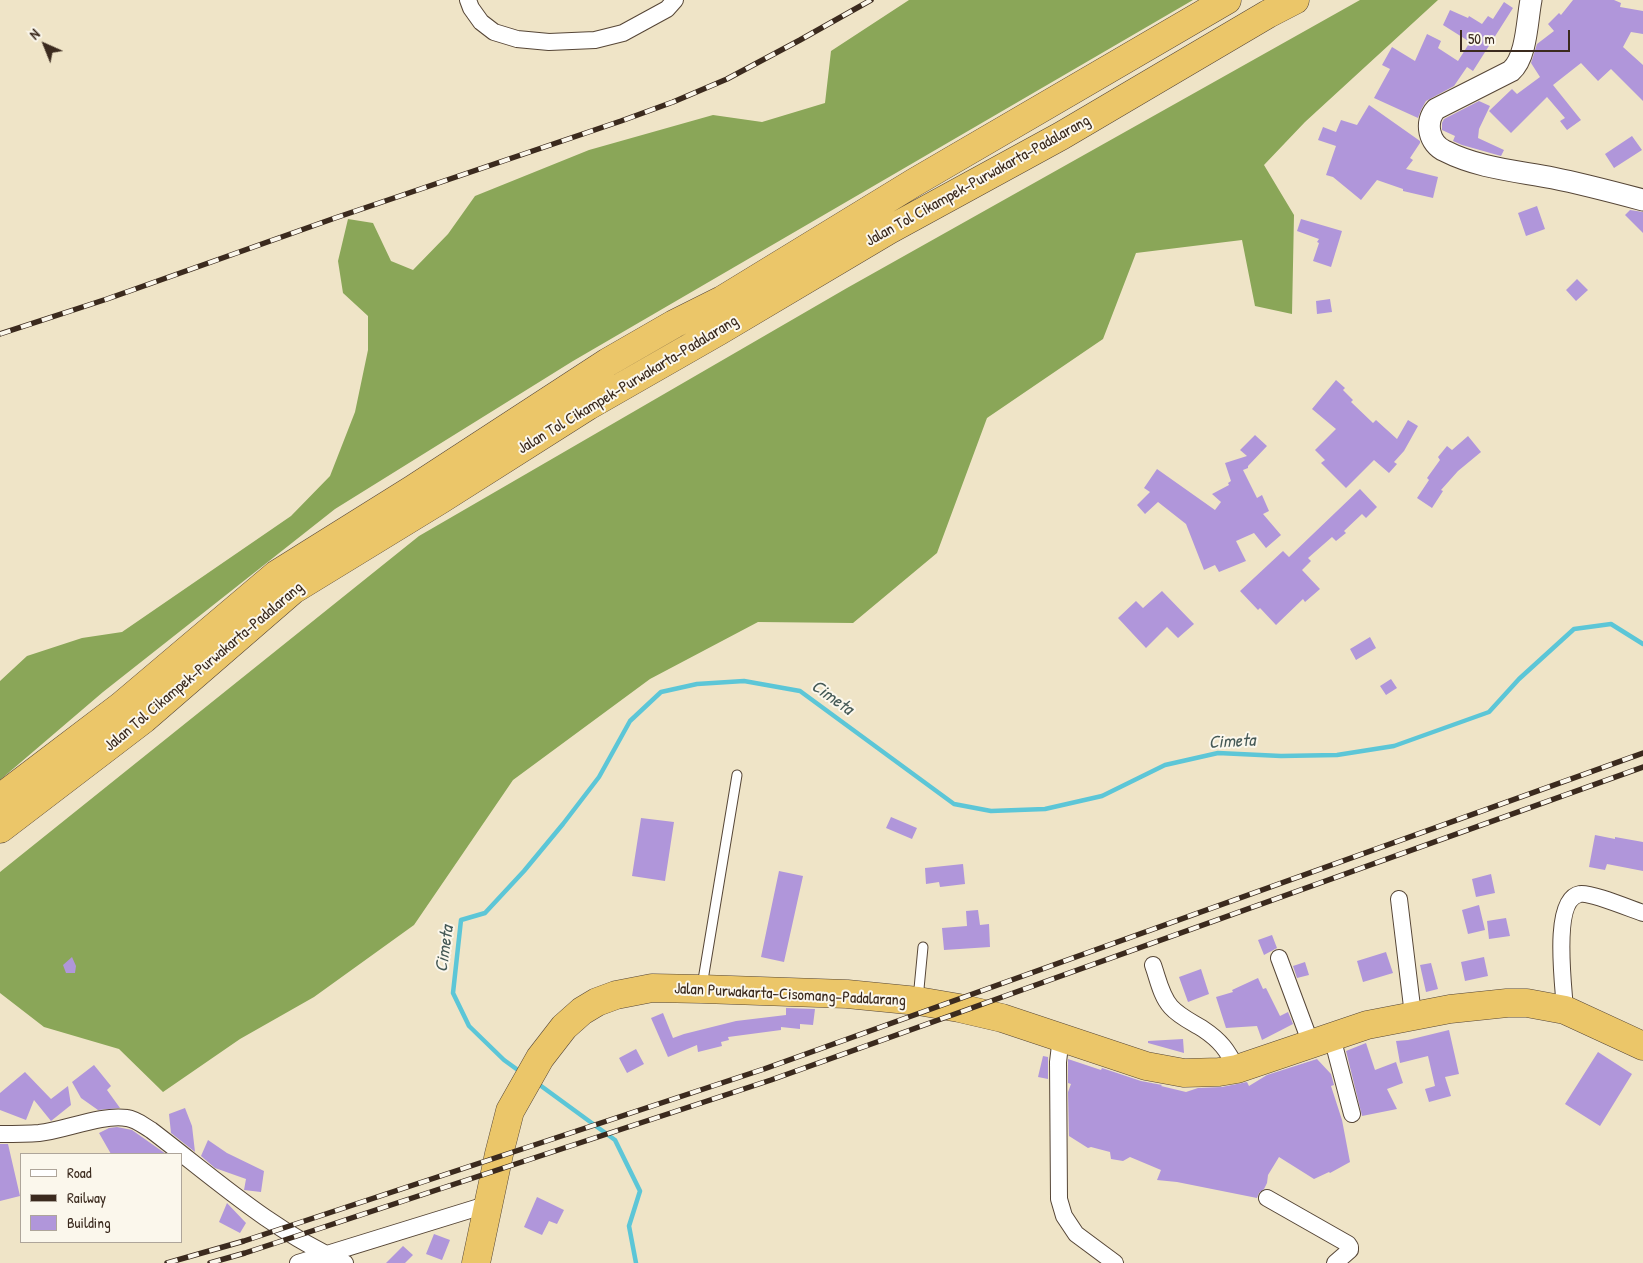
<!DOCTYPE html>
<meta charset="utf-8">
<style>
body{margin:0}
#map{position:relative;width:1643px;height:1263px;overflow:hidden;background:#efe4c7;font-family:"Patrick Hand",sans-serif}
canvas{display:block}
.legend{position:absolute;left:20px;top:1153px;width:162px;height:90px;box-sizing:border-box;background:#fbf7ec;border:1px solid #aea59a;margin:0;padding:6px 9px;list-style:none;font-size:15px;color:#3b2a1e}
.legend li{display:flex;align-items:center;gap:10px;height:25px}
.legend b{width:25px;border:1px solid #aea59a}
.north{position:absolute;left:20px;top:20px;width:50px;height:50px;-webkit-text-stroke:4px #fbf7ec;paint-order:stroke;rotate:316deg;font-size:14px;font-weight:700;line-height:20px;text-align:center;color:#3b2a1e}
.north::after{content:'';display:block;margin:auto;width:18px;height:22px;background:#3b2a1e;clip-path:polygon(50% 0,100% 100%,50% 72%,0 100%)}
.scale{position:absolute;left:1460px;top:30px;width:110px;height:22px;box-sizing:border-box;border:2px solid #3b2a1e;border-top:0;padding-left:6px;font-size:15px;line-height:18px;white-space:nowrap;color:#3b2a1e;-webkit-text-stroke:4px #fbf7ec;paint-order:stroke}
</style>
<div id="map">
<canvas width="1643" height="1263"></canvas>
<ul class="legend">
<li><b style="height:6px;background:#fff"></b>Road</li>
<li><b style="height:6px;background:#3b2a1e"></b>Railway</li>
<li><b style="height:14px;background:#b096da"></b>Building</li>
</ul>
<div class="north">N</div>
<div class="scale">50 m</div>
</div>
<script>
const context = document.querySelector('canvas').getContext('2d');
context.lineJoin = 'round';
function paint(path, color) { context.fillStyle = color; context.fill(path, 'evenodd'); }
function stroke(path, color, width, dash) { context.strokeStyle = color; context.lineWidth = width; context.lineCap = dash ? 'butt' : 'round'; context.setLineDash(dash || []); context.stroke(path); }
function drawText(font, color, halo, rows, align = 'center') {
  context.font = font + ' "Patrick Hand",sans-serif'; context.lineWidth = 4; context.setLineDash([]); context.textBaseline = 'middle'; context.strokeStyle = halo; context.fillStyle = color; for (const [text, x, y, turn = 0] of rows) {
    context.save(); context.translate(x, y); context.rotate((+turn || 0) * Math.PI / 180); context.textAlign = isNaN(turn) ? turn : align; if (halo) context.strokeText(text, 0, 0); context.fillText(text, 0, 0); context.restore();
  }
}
paint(new Path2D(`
 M909,0h284l-620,361 -238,148 -232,183 -103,88v-99l27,-25 55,-18 40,-6 169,-116 39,-40 25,-64 13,-62v-34l-25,-23 -5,-32 10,-42 25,4 18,38 22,9 35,-36 27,-38 114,-46 124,-35 49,7 63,-19 6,-52z
 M1360,0h78l-133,122 -41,43 30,50 -2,99 -37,-8 -13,-66 -106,13 -33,86 -116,79 -50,135 -84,70 -95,-1 -108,57 -137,101 -99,145 -100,72 -74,42 -77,53 -44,-43 -75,-22 -44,-34v-121l419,-336 428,-248z`), '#8aa658');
stroke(new Path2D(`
 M522,1073l-18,-13 -35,-34 -16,-33 8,-73 24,-7 39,-42 39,-47 36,-47 31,-56 31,-29 36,-8 47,-3 56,10 154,113 37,7 54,-2 57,-13 63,-31 53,-12 63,3 56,-1 57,-9 95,-34 30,-33 55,-50 37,-5 32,20
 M537,1083l78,57 25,51 -11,35 7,37`), '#5cc6d7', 4.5);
paint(new Path2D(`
 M1573,0h41l7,3 -1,4 23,4v23l-12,-2 -8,15 20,18v36l-32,-32 -13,12 -17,-18 -28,22 28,35 -14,10 -7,-9 5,-3 -18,-21 -36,36 -22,-22 23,-22 5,5 23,-17 -9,-14 6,-19 17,-13 -6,-7 11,-11 2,2z
 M1504,2l9,6 -40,63 -6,-4 -13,19 -28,15 -5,9 -3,8 -44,-20 16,-29 -8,-4 10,-18 23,14 12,-27 14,7 -3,7 20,13 12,-19 -27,-17 7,-15 18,8 1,-2 13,8 6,-8 5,3z
 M1479,101l11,5 -11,23 -1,9 26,12 -3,6 -39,-11 -9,-4 2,-5 -13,-6v-7l2,-4z
 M1369,105l51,36v2l-10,15 3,2 -7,9 32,8 -5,21 -30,-7v-2l-26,-9 -16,20 -28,-23 -7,-2 10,-29 -18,-6 5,-13 13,5 5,-12 16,5z
 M1632,136l10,14 -28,18 -9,-14z
 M1537,206l8,23 -19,7 -8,-23z
 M1630,210l13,2v21l-18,-18z
 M1301,219l41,12 -11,36 -18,-6 6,-18 -2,-1 2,-3 -22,-8z
 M1577,279l11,11 -12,11 -10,-11z
 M1330,299l2,13 -15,2 -1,-13z
 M1336,380l9,8 -2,2 10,10 -2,2 22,21 3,-3 21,19 11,-19 10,6 -14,25 -10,11 3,2 -8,9 -15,-13 -28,28 -25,-25 4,-3 -10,-10 21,-21 -24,-20z
 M1255,435l12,11 -19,20v2l-5,2 14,28 5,-3 7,16 -6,3 18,21 -15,13 -12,-15 -18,8 10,20 -27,11 -4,-7 -11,5 -18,-46 -28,-22 -13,12 -8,-9 13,-13 -6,-4 13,-19 58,41 6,-8 -9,-8 17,-9 -1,-2 3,-2 -6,-18 22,-7 -7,-6z
 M1468,436l13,16 -23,19 -17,19 2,1 -11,17 -15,-10 12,-18 -2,-2 13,-18 -2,-3 9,-11 5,4z
 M1360,489l17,18 -11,11 -4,-4 -18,17 2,2 -10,8 -4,-4 -24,21 3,3 -9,9 18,19 -15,13 -2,-3 -27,26 -16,-17 -2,2 -18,-19 43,-40 6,6z
 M1162,591l32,33 -16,14 -11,-11 -21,21 -28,-30 18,-17 7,7z
 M1370,637l6,11 -20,12 -6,-11z
 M1391,679l6,9 -11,7 -6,-9z
 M891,817l26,11 -5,11 -26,-11z
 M641,818l33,4 -9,59 -33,-5z
 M1595,835l20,4v-2l28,5v29l-36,-7 -2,6 -16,-3z
 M963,864l2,20 -25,3 -1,-5 -13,2 -1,-16z
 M779,871l24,5 -19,86 -23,-5z
 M1491,874l4,19 -19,4 -4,-18z
 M1479,905l6,25 -17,4 -6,-24z
 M978,910l2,15 9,-1 1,23 -46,3 -2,-22 25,-2 -1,-15z
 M1506,918l4,18 -21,3 -2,-18z
 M1272,935l5,13 -13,7 -6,-15z
 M1386,952l7,21 -30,9 -6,-21z
 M72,957l4,9 -1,7h-9l-3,-8z
 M1484,957l4,19 -23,5 -4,-19z
 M1305,962l4,13 -12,3 -4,-12z
 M1431,963l7,26 -12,3 -6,-27z
 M1201,969l8,25 -21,8 -9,-25z
 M1258,978l5,11 3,-1 14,28 8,-4 5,12 -31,16 -5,-14 -31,2 -10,-31 17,-5 -1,-2z
 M786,1008l29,1 -2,16 -13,-1v5l-19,-2v3l-53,7 1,3 -8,2 1,4 -24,6 -1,-7 -29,12 -17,-39 12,-5 10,25 11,-4 52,-13 50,-6z
 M1449,1030l10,44 -14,3 6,19 -22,6 -4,-13 10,-3 -7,-30 -28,7 -4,-22 12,-1z
 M1183,1039l1,14 -36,-10v-2z
 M1366,1043l9,27 21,-8 7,21 -16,6 10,20 -35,7 -16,-65z
 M636,1049l8,15 -17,9 -8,-15z
 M1598,1052l34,22 -32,52 -35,-22z
 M1043,1056l5,1v22l-10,-2z
 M1068,1059l33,11 1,-2 39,13 21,4 -1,1 25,6 12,-4 24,-1 25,-5 2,4 18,-11 50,-16 14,15 3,11 -3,1 11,34 8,42 -20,11 -1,-1 -15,7 -35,-22 -11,18 -1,8 -3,6 -5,4 -2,5 -80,-16 -20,-2 4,-10 -31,-13 -7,4 -12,-2 -1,-7 -19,-5 -3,1 -19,-12 -1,-44 3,-8 -3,-1z
 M94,1065l17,21 -4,4 13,18 -22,2 -17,-12 -9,-16z
 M25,1072l26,27 17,-13 3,19 -20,16 -17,-21 -8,20 -26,-10v-17z
 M185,1108l7,18 3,26 -24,-19 -2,-19z
 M117,1127l15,3 34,24h-55l-12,-21 10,-5z
 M208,1140l19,13 37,18 -3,21 -17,-2 2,-11 -31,-11 -14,-12z
 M0,1144h8l12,52 -20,5z
 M537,1197l27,13 -7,14 -8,-3 -7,14 -18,-8z
 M227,1203l19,20 -6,10 -21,-11z
 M434,1234l16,6 -8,20 -16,-6z
 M403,1246l10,9 -8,8h-19z`), '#b096da');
const service = new Path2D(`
 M702,986l35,-211
 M918,999l5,-52`);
const minor = new Path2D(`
 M468,0l3,8 10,14 13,10 23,7 32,3 46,-2 28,-7 44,-24 8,-9
 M1399,899l14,116
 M1279,958l32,86
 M1153,965c5,14 8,31 18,42 9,10 21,15 32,22 18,12 24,21 34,40
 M1565,1010c-1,-22 -14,-111 15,-116 10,-2 51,15 63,19
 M1061,1037l-3,25 1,137 5,17 12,18 39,29
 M1332,1037l20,77
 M0,1134c13,0 26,0 39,-1 27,-3 62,-19 88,-15 9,1 17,8 24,12 63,48 121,101 194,133
 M1267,1198l81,46 2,3v3l-15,13
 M298,1263l191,-59`);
const tertiary = new Path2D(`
 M1531,0c-4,20 -4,57 -20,71l-75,38c-12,13 -7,35 9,42 33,17 72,20 108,27 30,6 60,14 90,22`);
const trunk = new Path2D(`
 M476,1263l23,-109 11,-43 30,-53 24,-31 18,-16 15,-9 19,-7 36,-7 50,1 145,5 71,7 41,7 43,10 144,48 38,7 35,-1 18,-3 130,-44 83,-16 57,-6h20l38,7 78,36`);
const motorway = new Path2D(`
 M0,798l121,-92 156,-132 136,-85 195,-127 66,-38 48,-24 193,-118 312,-182
 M0,829l144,-110 149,-129 147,-90 148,-94 131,-75 170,-101 172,-94 207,-122 27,-14`);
stroke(service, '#564637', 11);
stroke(minor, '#564637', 18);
stroke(tertiary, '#564637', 23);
stroke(trunk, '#564637', 29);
stroke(motorway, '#564637', 29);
stroke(service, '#fff', 9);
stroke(minor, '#fff', 16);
stroke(tertiary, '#fff', 21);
stroke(trunk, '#ebc669', 28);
stroke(motorway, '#ebc669', 28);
const rail = new Path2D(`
 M0,334l107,-35 228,-81 286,-97 52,-19 54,-23 73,-39 71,-40
 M167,1263l77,-22 520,-172 879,-316
 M210,1263l35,-10 526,-173 872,-313`);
stroke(rail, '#3b2a1e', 5.5);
stroke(rail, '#fbf7ec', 4, [11]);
drawText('16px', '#3b2a1e', '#fbf7ec', [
 ["Jalan Tol Cikampek–Purwakarta–Padalarang",978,181,-29],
 ["Jalan Tol Cikampek–Purwakarta–Padalarang",628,385,-31],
 ["Jalan Tol Cikampek–Purwakarta–Padalarang",204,667,-40],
 ["Jalan Purwakarta–Cisomang–Padalarang",790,995,3]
]);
drawText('italic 18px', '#455956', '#fbf7ec', [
 ["Cimeta",832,698,35],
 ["Cimeta",1232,742,-3],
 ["Cimeta",445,949,-82]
]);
</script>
